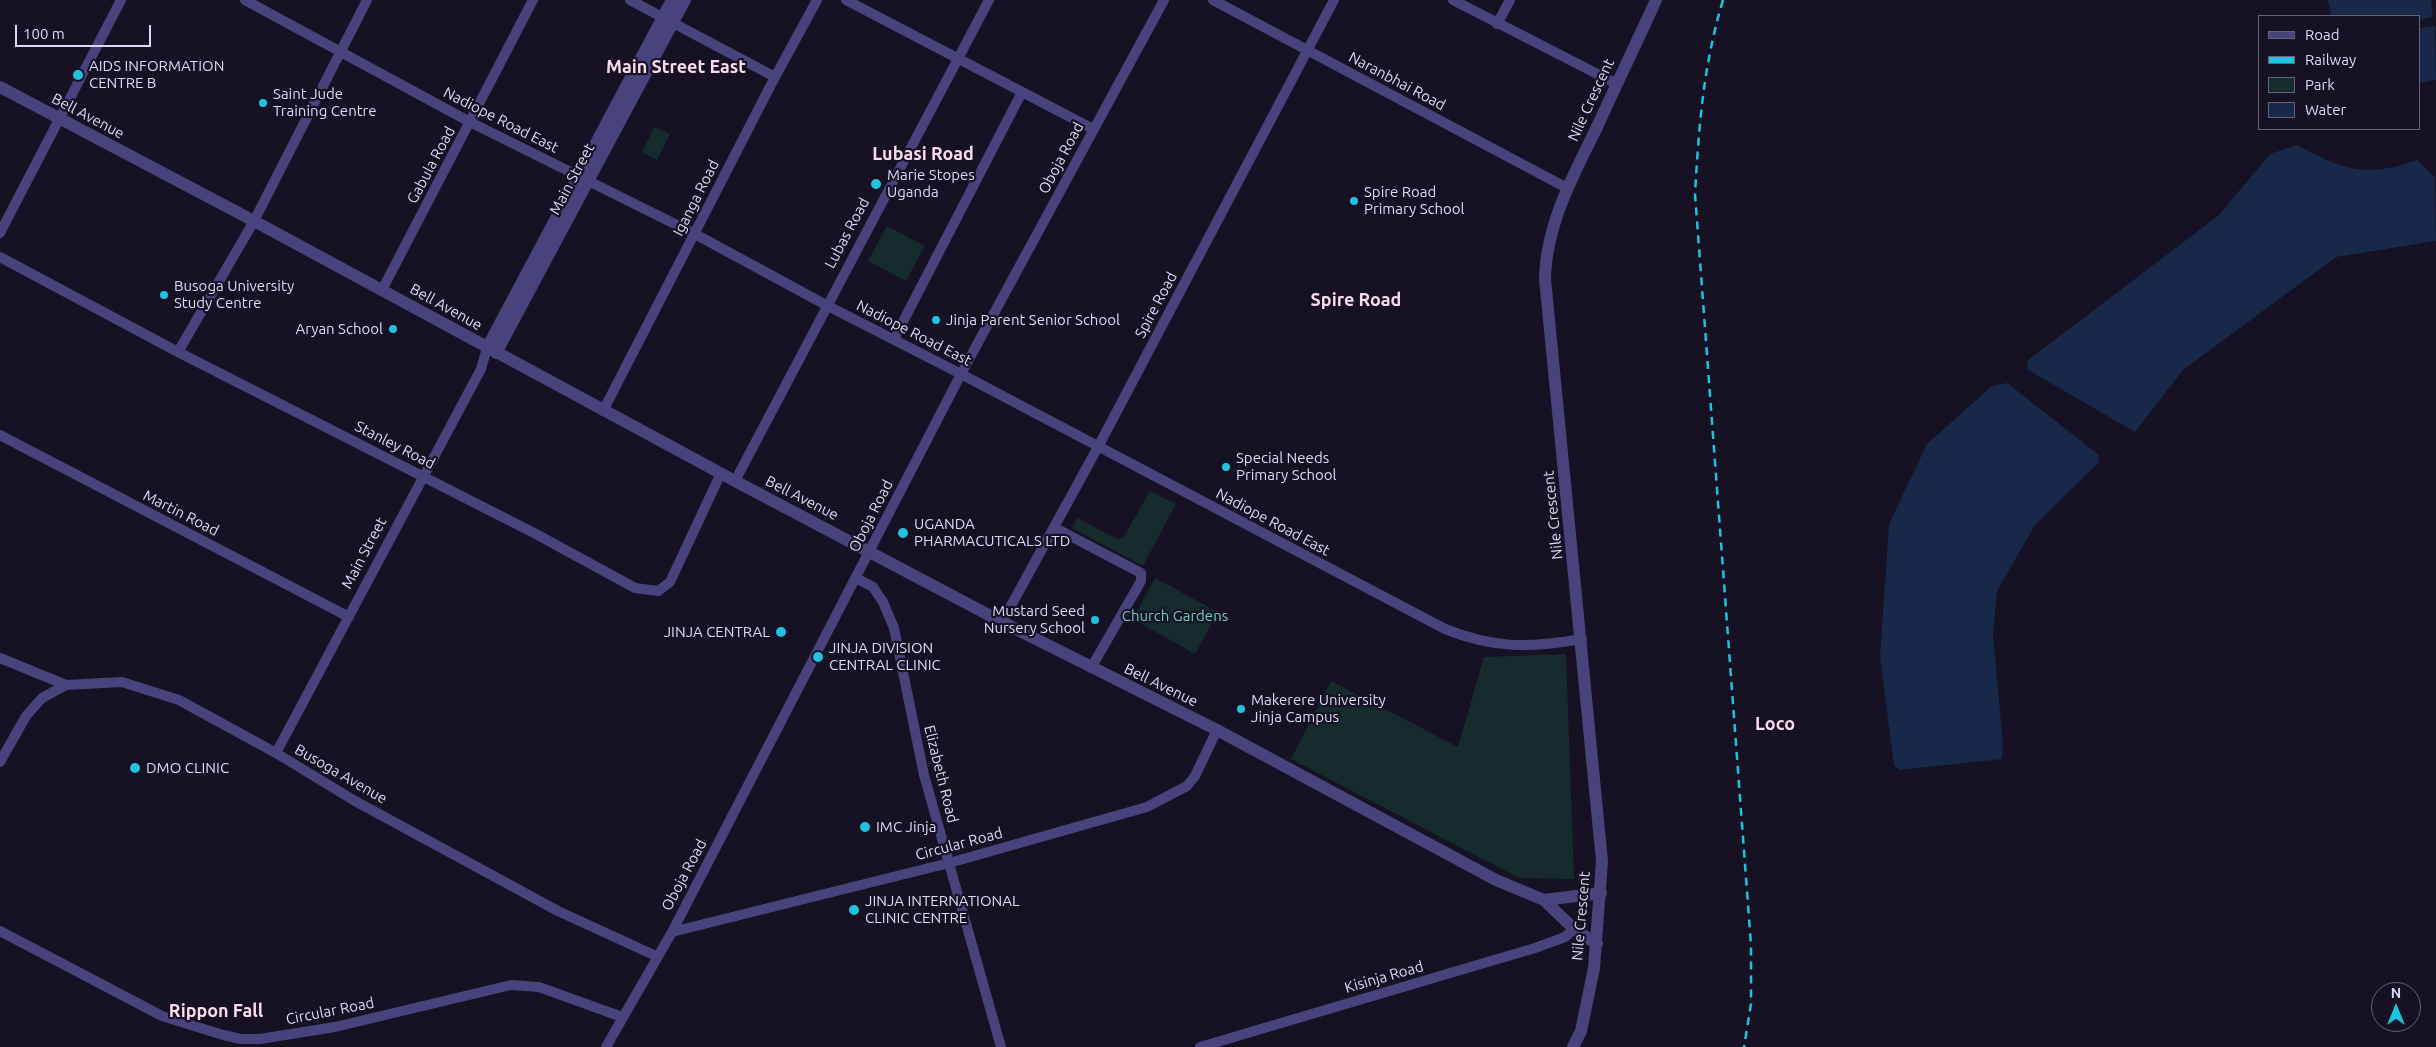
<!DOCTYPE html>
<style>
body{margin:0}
#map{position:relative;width:2436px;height:1047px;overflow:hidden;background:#161223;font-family:Ubuntu,sans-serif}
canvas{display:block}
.legend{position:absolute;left:2258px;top:15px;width:162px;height:115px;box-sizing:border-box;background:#161223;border:1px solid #666279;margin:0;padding:6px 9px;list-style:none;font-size:15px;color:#ded9fa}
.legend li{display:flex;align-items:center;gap:10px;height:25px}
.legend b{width:25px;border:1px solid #666279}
.north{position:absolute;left:2371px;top:982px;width:50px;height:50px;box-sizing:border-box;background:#161223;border:1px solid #666279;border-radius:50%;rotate:0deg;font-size:14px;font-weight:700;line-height:20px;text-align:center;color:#ded9fa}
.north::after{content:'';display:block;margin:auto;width:18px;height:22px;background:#1fc3e0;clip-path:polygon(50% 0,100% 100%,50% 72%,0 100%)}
.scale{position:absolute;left:15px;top:25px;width:136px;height:22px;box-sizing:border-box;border:2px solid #ded9fa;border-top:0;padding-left:6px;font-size:15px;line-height:18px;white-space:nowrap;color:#ded9fa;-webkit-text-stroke:4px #161223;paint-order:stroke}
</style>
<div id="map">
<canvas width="2436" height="1047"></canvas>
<ul class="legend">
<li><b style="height:6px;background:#48437c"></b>Road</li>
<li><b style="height:6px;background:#1fc3e0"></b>Railway</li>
<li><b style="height:14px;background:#162c2c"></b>Park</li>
<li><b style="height:14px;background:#172848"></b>Water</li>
</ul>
<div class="north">N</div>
<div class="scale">100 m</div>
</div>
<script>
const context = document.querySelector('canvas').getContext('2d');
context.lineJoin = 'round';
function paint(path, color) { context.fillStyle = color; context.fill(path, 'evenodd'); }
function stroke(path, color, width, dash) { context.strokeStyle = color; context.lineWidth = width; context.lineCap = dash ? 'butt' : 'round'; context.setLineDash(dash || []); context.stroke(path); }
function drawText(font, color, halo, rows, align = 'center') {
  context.font = font + ' Ubuntu,sans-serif'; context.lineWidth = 4.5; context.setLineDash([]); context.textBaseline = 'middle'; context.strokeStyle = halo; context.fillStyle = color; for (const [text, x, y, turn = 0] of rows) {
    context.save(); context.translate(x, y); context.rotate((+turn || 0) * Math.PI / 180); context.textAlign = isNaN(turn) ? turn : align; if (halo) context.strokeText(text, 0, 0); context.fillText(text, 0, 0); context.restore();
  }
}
paint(new Path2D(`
 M654,127l16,7 -13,26 -15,-8z
 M887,226l38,20 -19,35 -38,-20z
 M1150,491l26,13 -33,62 -71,-38 5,-10 40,21 6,-1z
 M1155,578l63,34 -23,42 -62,-35z
 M1566,654l8,225 -55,-1 -228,-119 40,-78 127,66 26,-90z`), '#162c2c');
paint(new Path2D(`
 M2328,0h103l2,17 -13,3v-4h-89z
 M2435,26l1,54 -16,3v-55z
 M2297,145c46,24 68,34 120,15l18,17 1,64 -100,16 -153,113 -48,62 -107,-62 -1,-9 192,-146 51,-61z
 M2007,383l92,72v7l-64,63 -38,66 -4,44 10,108 -1,16 -103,11 -5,-5 -14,-108 9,-133 38,-80 65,-58z`), '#172848');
stroke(new Path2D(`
 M245,0l225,122 225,112 131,71 135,69 484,255c50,20 84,19 137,10
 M630,0l145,77
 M846,0l247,129
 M1213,0l354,188
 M1453,0l164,84
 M1497,24l13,-24
 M0,233l121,-233
 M0,257l178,95 358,182 99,54 23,3 12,-9 51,-109
 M382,290l151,-290
 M894,339l128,-247
 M178,352l76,-131 113,-221
 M603,411l172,-334 42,-77
 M0,435l349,182
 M735,481l254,-481
 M1055,528l86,45v8l-50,87
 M856,578l17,9 10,15 11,26 30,147 77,272
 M1002,622l96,-175 236,-447
 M0,658l66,27 56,-3 57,18 97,53 79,48 203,110 98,45
 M276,753l205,-384 6,-21
 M0,762l26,-46 16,-18 24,-13
 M0,931l162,85 61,19 18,4h19l75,-12 176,-42 28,2 83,30
 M672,932l277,-69 198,-56 40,-21 8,-10 22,-46
 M606,1047l66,-115 289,-558 203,-374
 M1200,1047l335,-99 30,-11 9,-8`), '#48437c', 10);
stroke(new Path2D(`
 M0,87l254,134 481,260 267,141 215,108 279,150 48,20 57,-7
 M487,348l185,-348
 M496,353l189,-353
 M1544,900l30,29 23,15
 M1573,1047l8,-16 13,-63 8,-107 -57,-582c1,-55 29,-105 53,-154 19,-42 39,-83 58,-125`), '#48437c', 12);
stroke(new Path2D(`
 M1723,0c-20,67 -24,125 -28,194l56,751v59l-7,43`), '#1fc3e0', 2.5, [8, 6]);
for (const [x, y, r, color] of [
 [78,75,6,"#1fc3e0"],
 [263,103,5,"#1fc3e0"],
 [876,184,6,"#1fc3e0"],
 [1354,201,5,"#1fc3e0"],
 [164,295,5,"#1fc3e0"],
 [936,320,5,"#1fc3e0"],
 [393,329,5,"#1fc3e0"],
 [1226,467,5,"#1fc3e0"],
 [903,533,6,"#1fc3e0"],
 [1095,620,5,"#1fc3e0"],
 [781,632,6,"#1fc3e0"],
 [818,657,6,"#1fc3e0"],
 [1241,709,5,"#1fc3e0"],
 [135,768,6,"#1fc3e0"],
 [865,827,6,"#1fc3e0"],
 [854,910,6,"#1fc3e0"]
]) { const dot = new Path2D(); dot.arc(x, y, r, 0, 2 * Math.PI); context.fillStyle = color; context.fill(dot); stroke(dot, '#161223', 2); }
drawText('15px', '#ded9fa', '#161223', [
 ["AIDS INFORMATION",89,66],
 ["CENTRE B",89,83],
 ["Saint Jude",273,94],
 ["Training Centre",273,111],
 ["Marie Stopes",887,175],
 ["Uganda",887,192],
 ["Spire Road",1364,192],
 ["Primary School",1364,209],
 ["Busoga University",174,286],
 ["Study Centre",174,303],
 ["Jinja Parent Senior School",946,320],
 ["Aryan School",383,329,"right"],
 ["Special Needs",1236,458],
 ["Primary School",1236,475],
 ["UGANDA",914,524],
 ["PHARMACUTICALS LTD",914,541],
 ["Mustard Seed",1085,611,"right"],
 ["Nursery School",1085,628,"right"],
 ["JINJA CENTRAL",770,632,"right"],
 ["JINJA DIVISION",829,648],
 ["CENTRAL CLINIC",829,665],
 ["Makerere University",1251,700],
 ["Jinja Campus",1251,717],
 ["DMO CLINIC",146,768],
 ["IMC Jinja",876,827],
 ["JINJA INTERNATIONAL",865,901],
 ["CLINIC CENTRE",865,918]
], 'left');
drawText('15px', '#ded9fa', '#161223', [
 ["Naranbhai Road",1397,81,28],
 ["Nile Crescent",1591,100,-65],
 ["Bell Avenue",88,116,28],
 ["Nadiope Road East",501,120,27],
 ["Oboja Road",1061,158,-62],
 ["Gabula Road",431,165,-62],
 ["Main Street",572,179,-62],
 ["Iganga Road",696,198,-63],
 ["Lubas Road",847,233,-62],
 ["Spire Road",1156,305,-62],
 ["Bell Avenue",446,307,29],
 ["Nadiope Road East",914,333,27],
 ["Stanley Road",395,445,27],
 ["Bell Avenue",802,498,27],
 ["Martin Road",181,513,27],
 ["Nile Crescent",1553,515,-96],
 ["Oboja Road",871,516,-63],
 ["Nadiope Road East",1273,522,28],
 ["Main Street",364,553,-62],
 ["Bell Avenue",1161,685,26],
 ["Busoga Avenue",341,774,30],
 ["Elizabeth Road",941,774,76],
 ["Circular Road",959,844,-15],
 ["Oboja Road",684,875,-62],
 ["Nile Crescent",1581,916,-85],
 ["Kisinja Road",1384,977,-16],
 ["Circular Road",330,1011,-11]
]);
drawText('15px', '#6fd0bd', '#161223', [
 ["Church Gardens",1175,616]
]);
drawText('bold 18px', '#fadbed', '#161223', [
 ["Main Street East",676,67],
 ["Lubasi Road",923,154],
 ["Spire Road",1356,300],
 ["Loco",1775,724],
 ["Rippon Fall",216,1011]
]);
</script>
